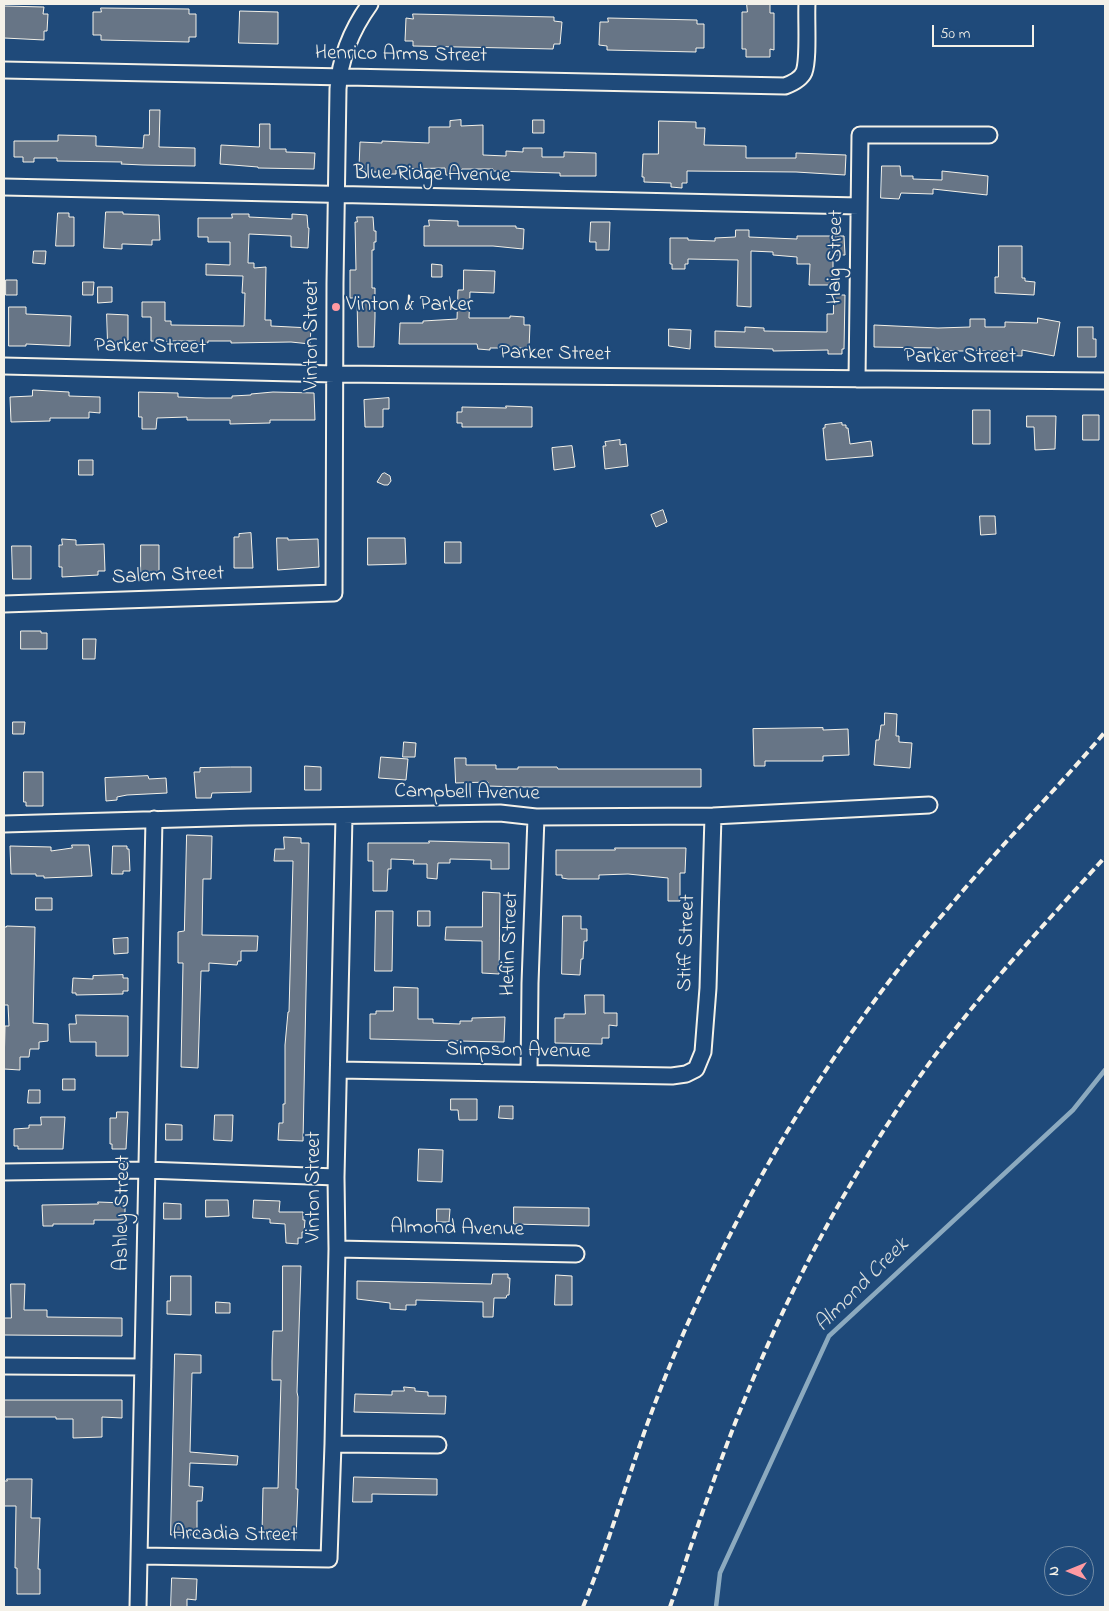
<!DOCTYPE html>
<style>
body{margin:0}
#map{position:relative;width:1109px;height:1611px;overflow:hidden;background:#1f4a7a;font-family:"Indie Flower",sans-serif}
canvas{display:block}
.frame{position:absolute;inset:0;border:5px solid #f4f1e8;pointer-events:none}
.north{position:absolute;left:1044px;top:1546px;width:50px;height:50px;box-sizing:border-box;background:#1f4a7a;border:1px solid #748da6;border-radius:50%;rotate:270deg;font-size:14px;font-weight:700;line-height:20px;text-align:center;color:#f4f1e8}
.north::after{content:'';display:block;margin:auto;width:18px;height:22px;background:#ff9aa2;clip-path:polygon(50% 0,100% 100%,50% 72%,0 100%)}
.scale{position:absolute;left:932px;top:25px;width:102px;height:22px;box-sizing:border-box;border:2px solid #f4f1e8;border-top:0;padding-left:6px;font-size:15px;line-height:18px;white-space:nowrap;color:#f4f1e8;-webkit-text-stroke:4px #1f4a7a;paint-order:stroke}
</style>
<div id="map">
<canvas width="1109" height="1611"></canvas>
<div class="frame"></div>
<div class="north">N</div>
<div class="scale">50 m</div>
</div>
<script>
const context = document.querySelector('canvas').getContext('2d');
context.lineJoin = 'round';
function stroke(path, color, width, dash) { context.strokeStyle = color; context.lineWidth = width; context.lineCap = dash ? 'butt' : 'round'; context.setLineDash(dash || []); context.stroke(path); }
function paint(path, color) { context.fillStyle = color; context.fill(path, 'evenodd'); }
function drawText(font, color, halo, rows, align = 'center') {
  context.font = font + ' "Indie Flower",sans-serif'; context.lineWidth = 4; context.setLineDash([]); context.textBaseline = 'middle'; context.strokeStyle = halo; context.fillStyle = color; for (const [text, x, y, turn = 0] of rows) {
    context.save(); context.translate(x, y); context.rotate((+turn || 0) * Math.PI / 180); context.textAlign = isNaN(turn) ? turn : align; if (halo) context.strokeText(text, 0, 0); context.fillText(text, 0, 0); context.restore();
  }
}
stroke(new Path2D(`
 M716,1607l4,-34 109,-237 244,-226 32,-40`), '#8caabf', 4.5);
const building = new Path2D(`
 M747,4h23v9h4v37l-4,-1v8h-24v-8h-4v-37h5z
 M4,6l40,1 -1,7h5l-1,17h-3v9l-40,-2z
 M101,8l88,1v5h7v23h-7v5l-88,-2v-5h-8v-23h8z
 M240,11l38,1v32l-39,-1z
 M413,14l141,3v4l8,1 -2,22h-6l-1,5 -140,-3v-5h-8l1,-23 7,1z
 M608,18l89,2v4h7v24h-8v4l-89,-2v-4l-8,-1 1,-23h8z
 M150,110h10l-1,37 36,1v18l-52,-1 -22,-1 1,-2 -65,-1v-3h-23v4h-11v-5h-9v-16h44v-6l38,1v10l47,2 1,-13h5z
 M461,120v6l22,-1v30l23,1v-5l17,1v-4h19v9h22v-5l32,1v23h-36v-3l-67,-2v-2h-31l-2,6h-14l-1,-7 -47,1 -2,1v4h-14v-2h-13v-2h-7v-2h-3l1,-26 22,1v-2l47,2v-16h21v-6z
 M533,120h11v13h-11z
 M659,121l37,1v6h9l-1,17 42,1v12h50v-5l50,2 -1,20 -49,-3 -109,-1v12h-5v5l-11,-1v-4l-27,-1v-5h-2l1,-23h15z
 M260,124h10v25h16v3l29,1 -1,16 -56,-1v-1l-38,-3 1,-19 38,2z
 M882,166h18l1,10h12v3l29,1v-9l46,5 -1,19 -54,-6v5l-32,-1 -2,6 -18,-1z
 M106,212h17v2l36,1 1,25h-8v5l-28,-1h-2v5l-18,-1z
 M58,213h11v4h5v29h-18z
 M232,214h17v3l43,2v-5l15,1 1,13h1l-1,20 -17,-1v-11l-42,-2 -1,29h6v5l12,-1 -1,53h6v6l40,2 -1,16 -19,-2 -60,1v-2h-23v2h-12v-2h-26v1l-19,-1v-24h-9v-15h23v19h6v4l73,1 1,-33h-3l1,-17 -37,-1v-11l24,1v-23h-22v-5h-10v-19h34z
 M357,217h16l1,14h2v11h-2v8h-2v38h3v29l-1,30h-16l-1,-49h-7v-28h6l-1,-48h2z
 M429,220l29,1v5h58v2l8,1 -1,20 -30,-3h-69v-20h5z
 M591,222h19l-1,28h-13v-8h-6z
 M736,230h13v7l48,2v-3h47l1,19h-12v30h-24l1,-21h-13v-7l-24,-2v-3l-22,-1v56l-14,-1 1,-46 -50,-1v5h-3v5h-13v-5h-2v-26h18v2l27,1v-3l20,-1z
 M999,246h23v32h3v3l10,1 -1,13 -39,-2v-16h3z
 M34,251h12l-1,13 -12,-1z
 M432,264l10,1v12h-10z
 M464,270l31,1 -1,22 -24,-1 -1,26h41v-2l14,1v8h6l-1,23h-39v2l-12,-1 -1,-5h-78l1,-21h23v-2l34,-2 1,-29h5z
 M6,280h11v15h-11z
 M83,282h11l-1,13h-10z
 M98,287h14v15l-14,1z
 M834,295h11l-1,54h-2v5h-14v-4l-55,1v-2l-58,-2v-16l30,1v-5l19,1v3l63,1v-18h6z
 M9,307h17v7l45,2 -1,30 -44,-2v2h-17z
 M107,314l21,1v26h-8v4l-12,-1z
 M1038,318l22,4 -6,34 -32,-6v6l-18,-1v-4h-62l-4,-1v-2l-64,-1v-22l64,3 32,-1v-8h15v8h20v-5l32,1z
 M1078,327h15v12h3v18h-18z
 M669,329l22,1 -1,19 -21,-3z
 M33,390l36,2v4l31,1v16l-11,-1v6h-39v3l-39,1 -1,-25 22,-1z
 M139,392l39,1v4l28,1h26v-2l19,-1v-1l22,-2 41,1 1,27h-45v3l-40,1v-4h-43v-3l-30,1 -1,11h-14v-12h-3z
 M389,398v11h-6v18h-18l-1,-27z
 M506,406l26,1v20h-70v-4h-5v-11h5v-5l44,1z
 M973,410h17v34h-17z
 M1083,415h16v25h-16z
 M1027,416h29l-1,33 -20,1 -1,-23h-7z
 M842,423v2h4v3h2l2,16 21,-3 2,15 -47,4 -3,-32h2v-3z
 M620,440v5l6,-1 2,22 -23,3 -2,-23h3l-1,-4z
 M572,446l3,21 -21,3 -2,-22z
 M79,460h14v15h-14z
 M385,473l5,3 1,5 -3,4h-4l-7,-3 5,-8z
 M663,510l4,12 -11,5 -5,-12z
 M980,516h15l1,18 -15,1z
 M251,533l2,35h-19v-31h5v-3z
 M277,538h11v2l30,-1 1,28 -41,3z
 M368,538h37l1,26 -38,1z
 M62,539l14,1v5l28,-1 1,27h-7v4l-36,2v-10h-3v-22h3z
 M445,542h16v21h-16z
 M141,545h18v27h-18z
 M12,546h19v33h-18z
 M21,631h20v2h6v16h-26z
 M83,639h13l-1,20h-12z
 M885,713l12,1 -1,22h3v6l13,1 -2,25 -36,-3 2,-25h3l2,-15h3z
 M13,722h12l-1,12h-11z
 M823,728v2l25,-1 1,26 -26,1v5h-58v5h-11l-1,-37z
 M404,742l12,1 -1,14h-12z
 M381,757l27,2 -2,21 -27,-2z
 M455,758h11v7h30v4h22v-2h39l1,2h143v18h-182l-31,-1v-4l-32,1z
 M305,766l16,1v23h-16z
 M231,767h20v25l-39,1 -1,5h-15l-2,-26h6v-4z
 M24,772h19v34h-17v-4h-2z
 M148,776l1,3 17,-1 1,15 -40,2 -10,2v3l-11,1 -1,-23z
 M187,835l25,1 -1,43h-8l-1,56 56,1 -1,15h-16v10h-3l-1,4 -28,-2v8h-8l-3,97 -17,-1 2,-104h-5v-31l6,-1z
 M284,837l17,1v5h8l-6,298 -25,-1 1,-17h4v-19h2v-59l3,-33h1l4,-151h-19l1,-12h9z
 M429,841l80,2v26h-18v-9l-41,-1v4h-12l-1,16 -10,-1v-14h-14l1,-4 -23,-1v10h-3l-1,22h-14v-30h-5v-18h61z
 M72,845h17l3,31 -48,2v-2h-8v-2h-25l-1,-28 41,1v4l21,-3z
 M113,846h14v3h2l1,22h-7v3h-11z
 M615,848h71l-1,25h-5v28h-12v-23l-40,-4 -29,1v4h-31l-6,-1v-3h-6v-25h59z
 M483,892l17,1 -1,81 -17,-1v-32l-37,-1 1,-13h36z
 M36,898h16v12h-16z
 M376,911h17l-1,60h-17z
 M418,911h12v15h-12z
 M563,916h18v13h6v12h-3l-1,18h-2l-1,16 -18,-1z
 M7,926l28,1 -2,96 15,1v17l-9,1v7h-9l-1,8h-9v13l-16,-1 1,-43h4l-1,-21h-4v-78h2z
 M128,938v15l-14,1 -1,-15z
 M123,975v3h5v13h-5v3l-47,1v-2h-4l1,-15 20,1v-3z
 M394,987l24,1v31h15v4l27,1v-3h12v-3l33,-1 -1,25 -134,-3v-25h6v-3h17z
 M585,995h19v18h13v13l-8,-1v13h-7v6l-47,-1v-25h9v-4h21z
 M76,1015l52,1v40h-32v-14h-26l-1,-18h7z
 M63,1079h12v11h-12z
 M29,1090h11v13h-12z
 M451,1099h26v21h-18l-1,-10h-7z
 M500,1106h13v13l-14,-1z
 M117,1112h11l-2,37h-14v-5h-2v-26h6z
 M215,1115h18l-1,26 -18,-1z
 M41,1117h24l-2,32h-45v-3h-4v-17l15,-1v-3h12z
 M166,1124l16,1v15h-16z
 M419,1149l24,1 -1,32 -24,-1z
 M206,1200h22l1,16 -23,1z
 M254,1200l26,1 -1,11h24v8h2l-1,12h-2v6h-4v6l-12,-1 -1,-19 -15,-1v-4l-17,-1z
 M98,1202l27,1v17h-31v4h-41v2h-10l-1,-21 56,-1z
 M164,1203l17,1v15h-17z
 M514,1207l75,1v18l-75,-2z
 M437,1209h13l-1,13h-12z
 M283,1266h18l-4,126 1,5 -2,92h2l-2,50 -34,-1v-5l1,-45h15l3,-108h-9v-19l1,-30h9z
 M493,1274h15v4h2l-1,17h-2l-1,3h-12l-1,19h-10v-15l-67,-2v5h-10v5l-16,-1v-6l-33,-4v-18l134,3z
 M556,1275l16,1v29h-17z
 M171,1276h20v39l-24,-1v-13h3z
 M11,1284h14l-1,26h23v7l75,1v18l-118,-1v-17h7z
 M216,1302l14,1v10h-14z
 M175,1354l26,1v18h-9l-2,79 48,4 -1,9 -47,-2 -1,23 14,1 -1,14h-5v34h-26z
 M404,1387l11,1v3l13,1v4h18l-1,18 -91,-2 1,-18 37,1v-4h12z
 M4,1400h118v18l-20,-1v20l-29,1v-19h-17v-2h-52z
 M354,1477l83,2v16l-65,-1v8h-19z
 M7,1479h25l-1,39h9l-2,51h2v25h-23v-26h-2l1,-62h-12v-25h3z
 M172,1578l25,1 -1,21 -9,-1v8h-16z`);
paint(building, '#677586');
stroke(building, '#f4f1e8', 1);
const minor = new Path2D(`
 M4,70l781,16c8,-3 16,-7 19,-14 5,-13 2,-53 3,-68
 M4,187l855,19
 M4,366l331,8 770,7
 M857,379l3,-244h129
 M4,604l330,-11 1,-310 3,-194c2,-32 14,-60 32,-85
 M4,824l244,-7 252,-4 36,4 177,-1 216,-11
 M339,1070l333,6 14,-2 10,-5 7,-17 5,-64 5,-172
 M529,1073l1,-90 6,-166
 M4,1172l142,-2 190,7
 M337,1249l239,5
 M4,1366l139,1
 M333,1444l105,1
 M140,1556l189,3 4,-115 4,-195 -1,-72 8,-361
 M138,1607l16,-788`);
stroke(minor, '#f4f1e8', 19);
stroke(minor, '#1f4a7a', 15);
stroke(new Path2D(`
 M583,1607c23,-56 40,-114 60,-171 25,-71 56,-141 91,-209 59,-115 132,-223 216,-321 50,-60 105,-115 155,-174
 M670,1607c26,-75 50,-150 81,-223 41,-99 92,-194 152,-283 58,-88 132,-166 202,-244`), '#f4f1e8', 4, [8, 4]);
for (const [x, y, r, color] of [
 [336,307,5,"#ff9aa2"]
]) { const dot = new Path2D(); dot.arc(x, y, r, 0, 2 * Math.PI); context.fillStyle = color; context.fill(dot); stroke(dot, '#1f4a7a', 2); }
drawText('21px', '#f4f1e8', '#1f4a7a', [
 ["Henrico Arms Street",401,56,1],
 ["Blue Ridge Avenue",432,176,1],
 ["Haig Street",837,257,-89],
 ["Vinton Street",314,335,-90],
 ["Parker Street",150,348,1],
 ["Parker Street",555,355,1],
 ["Parker Street",960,359],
 ["Salem Street",168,577,-2],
 ["Campbell Avenue",467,794,1],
 ["Stiff Street",688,943,-88],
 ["Heflin Street",511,944,-88],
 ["Simpson Avenue",518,1052,1],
 ["Vinton Street",316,1187,-90],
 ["Ashley Street",124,1213,-89],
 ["Almond Avenue",457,1230,1],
 ["Arcadia Street",235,1536,1]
]);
drawText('21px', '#f4f1e8', '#1f4a7a', [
 ["Vinton & Parker",346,307]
], 'left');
drawText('italic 22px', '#dadfde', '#1f4a7a', [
 ["Almond Creek",863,1286,-45]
]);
</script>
